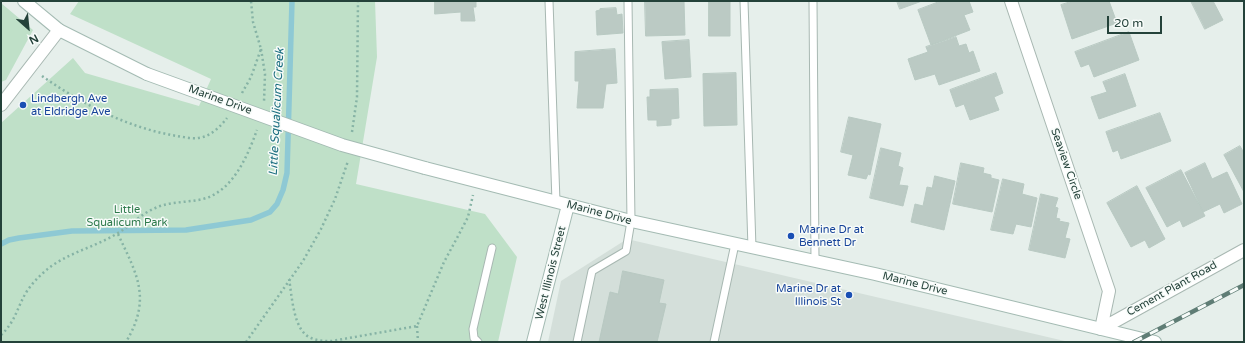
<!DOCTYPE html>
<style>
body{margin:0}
#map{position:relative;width:1245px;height:343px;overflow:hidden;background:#e6efeb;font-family:"Varela Round",sans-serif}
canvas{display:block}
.frame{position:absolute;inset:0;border:2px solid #24423a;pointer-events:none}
.north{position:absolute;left:8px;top:8px;width:40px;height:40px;-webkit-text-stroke:3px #f7fbf9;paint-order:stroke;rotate:153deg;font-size:11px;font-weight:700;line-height:16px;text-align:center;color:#24423a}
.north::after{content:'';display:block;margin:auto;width:14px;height:18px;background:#24423a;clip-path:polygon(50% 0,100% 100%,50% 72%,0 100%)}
.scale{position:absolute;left:1107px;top:16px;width:55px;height:18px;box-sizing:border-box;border:2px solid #24423a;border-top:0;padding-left:5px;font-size:12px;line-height:14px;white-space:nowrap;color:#24423a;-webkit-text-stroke:3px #f7fbf9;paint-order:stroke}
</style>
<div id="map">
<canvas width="1245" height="343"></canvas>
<div class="frame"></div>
<div class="north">N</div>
<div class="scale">20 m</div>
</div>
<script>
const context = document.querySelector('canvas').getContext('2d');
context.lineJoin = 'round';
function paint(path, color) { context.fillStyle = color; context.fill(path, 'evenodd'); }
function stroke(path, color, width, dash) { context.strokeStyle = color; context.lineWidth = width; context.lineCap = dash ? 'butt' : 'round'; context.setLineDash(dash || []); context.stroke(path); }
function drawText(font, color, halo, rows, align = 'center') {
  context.font = font + ' "Varela Round",sans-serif'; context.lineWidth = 3; context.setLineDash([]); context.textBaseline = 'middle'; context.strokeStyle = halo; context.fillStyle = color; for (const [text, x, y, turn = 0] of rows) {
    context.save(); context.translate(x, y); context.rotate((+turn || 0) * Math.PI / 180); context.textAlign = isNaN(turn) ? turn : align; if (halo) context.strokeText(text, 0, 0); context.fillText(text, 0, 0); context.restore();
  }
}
paint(new Path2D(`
 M627,239l442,103h-521l13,-61z`), '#d4dfda');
paint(new Path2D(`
 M79,1h296l2,56 -21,127 129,30 32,43 -19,85h-497v-219l72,-65 12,15 114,33 12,-27 -141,-65z
 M1,3l32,27 -27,50 -5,2z`), '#bfe0c8');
stroke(new Path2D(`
 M1,244l8,-4 10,-2 53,-7 114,-1 65,-10 19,-8 7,-8 6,-14 4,-17 5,-172`), '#8ec9d4', 5.5);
const building = new Path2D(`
 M435,1h41v6h-3l2,14h-14v-9l-26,2z
 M645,1h39l1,34 -39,1z
 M709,1h21v35h-21z
 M897,1h25l-22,8z
 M941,1h28l4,11 -9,3 6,15 -39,15 -13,-35z
 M1073,1h36l8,22 -45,16 -11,-34z
 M1191,1h22l10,19 -18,9z
 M616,8l1,7 5,-1 1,19 -26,2 -1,-24 4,-1v-1z
 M1129,32l10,28 -45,17 -5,-13 -8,3 -6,-15z
 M956,37l3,9 7,-2 3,9 4,-2 7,20 -41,14 -4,-11 -20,6 -7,-21 20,-7 -2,-5z
 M689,40l2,37 -26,2 -3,-37z
 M615,49l2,34 -11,1 -3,24h-26l2,-27h-4v-29z
 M736,73l1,52 -33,1 -1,-52z
 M996,73l7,20 -9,4 5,13 -29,10 -6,-16 -8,3 -6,-17z
 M1125,74l11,32 -37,13 -8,-22 16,-5 -4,-10z
 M678,89l1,29 -8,1v6l-14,1v-6h-9l-1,-23h3v-7z
 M1160,113l11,28 -50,18 -3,-9 -5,2 -7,-20z
 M849,117l32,7 -11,51 -2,-1 -2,5 -18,-4 5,-20 -12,-3z
 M1240,146l4,7v39l-20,-37z
 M881,148l20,5 -3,13 5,2 -4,17 9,1 -5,20 -33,-8z
 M961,163l23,5 -1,5 8,2v3l8,2 -7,32 -39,-8z
 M1205,163l7,16 15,-7 15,32 -18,9 -4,-9 -17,8 -18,-39z
 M1181,170l24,46 -22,11 -3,-7 -13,7 -21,-39z
 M935,176l20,5 -11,49 -33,-8 4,-18 8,2 4,-19 5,1z
 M1003,179l21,5 -2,10 15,4 -6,29 -15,-3 -3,10 -22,-4z
 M1137,186l28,53 -16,9 -4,-8 -14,7 -24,-44z
 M1041,194l17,4 -3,9 3,1 -2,10 4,1 -1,2 10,2 -4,15 5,1 -5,19 -36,-8z
 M623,271l41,9 -5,23 7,1 -9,38h-58l11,-50 8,2z`);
paint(building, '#bbcac4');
stroke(building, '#b8c9c2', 1);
const lane = new Path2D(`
 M549,1l7,201
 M744,1l8,247
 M813,1l2,260
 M478,342l-4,-4 -1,-9 19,-81
 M577,342l15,-71 34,-20 5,-30 -3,-220
 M714,342l21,-98`);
const street = new Path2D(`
 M1011,1l98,290 -8,38
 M1,105l58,-75
 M1101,329l143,-79`);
const secondary = new Path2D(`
 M24,1l35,29 88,44
 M425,168l206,53 244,53 280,68
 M533,342l35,-137`);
stroke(lane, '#a8b8b2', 9);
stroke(street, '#a8b8b2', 14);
stroke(secondary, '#a4bbb3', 14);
stroke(new Path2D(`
 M261,49l4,25 -1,28
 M42,76c40,28 86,52 135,60 7,1 15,3 21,2 12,-1 22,-11 29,-20
 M242,93l9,-16 10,-28 -8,-27 -2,-21
 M352,132l5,-35 1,-96
 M118,234c19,41 34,64 8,108
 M289,279c3,16 4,52 22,59 7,3 14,3 21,3l85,-15 27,-64 13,-24 11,-21 5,-22
 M417,326l1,16
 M1,335c15,-14 16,-28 26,-44 7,-10 16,-19 26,-26 21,-14 44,-19 65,-32 12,-7 22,-18 35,-24 16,-8 33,-6 50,-10 30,-8 44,-42 54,-69
 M246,342l57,-81 18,-32 14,-30 13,-38`), '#86b3a5', 2.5, [2, 3]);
stroke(lane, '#fff', 7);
stroke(street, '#fff', 12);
stroke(secondary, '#fff', 12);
const rail = new Path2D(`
 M1134,342l110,-57`);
stroke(rail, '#5f7d75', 4.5);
stroke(rail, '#f7fbf9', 3, [9]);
const secondaryBridge = new Path2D(`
 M147,74l195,71 83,23`);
stroke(secondaryBridge, '#a4bbb3', 14, []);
stroke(secondaryBridge, '#fff', 12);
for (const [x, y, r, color] of [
 [23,105,4,"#1a4fb4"],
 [791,236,4,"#1a4fb4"],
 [849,295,4,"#1a4fb4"]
]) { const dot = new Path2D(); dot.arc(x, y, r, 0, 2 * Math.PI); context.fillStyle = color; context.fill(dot); stroke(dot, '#f7fbf9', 1.5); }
drawText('11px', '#164399', '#f7fbf9', [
 ["Lindbergh Ave",31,99],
 ["at Eldridge Ave",31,112],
 ["Marine Dr at",799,230],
 ["Bennett Dr",799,243],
 ["Marine Dr at",841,289,"right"],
 ["Illinois St",841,302,"right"]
], 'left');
drawText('11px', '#24423a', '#f7fbf9', [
 ["Marine Drive",220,100,20],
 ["Seaview Circle",1066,164,71],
 ["Marine Drive",599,213,15],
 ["West Illinois Street",551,273,-76],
 ["Marine Drive",915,284,14],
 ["Cement Plant Road",1172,289,-29]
]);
drawText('11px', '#2d7a4b', '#f7fbf9', [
 ["Little",127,210],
 ["Squalicum Park",127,223]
]);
drawText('italic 12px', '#1c6f80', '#f7fbf9', [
 ["Little Squalicum Creek",277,112,-87]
]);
</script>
